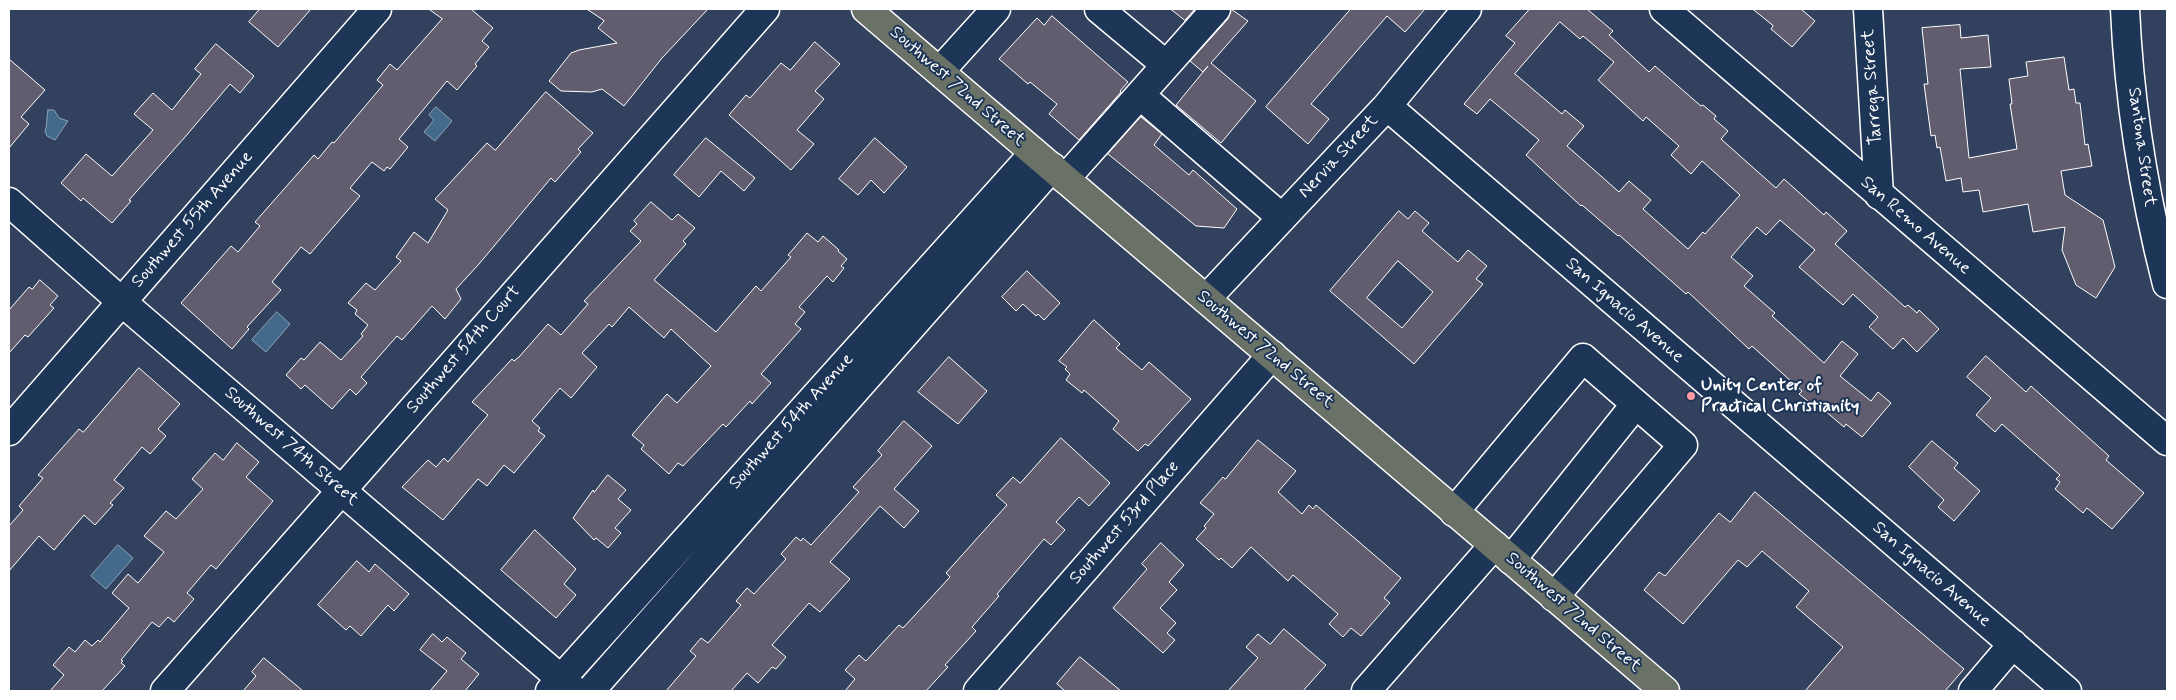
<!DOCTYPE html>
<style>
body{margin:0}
#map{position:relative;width:2176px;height:700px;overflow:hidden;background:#31415e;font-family:Mynerve,sans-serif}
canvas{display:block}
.frame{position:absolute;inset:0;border:10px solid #fff;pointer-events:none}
</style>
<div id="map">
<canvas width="2176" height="700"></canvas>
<div class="frame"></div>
</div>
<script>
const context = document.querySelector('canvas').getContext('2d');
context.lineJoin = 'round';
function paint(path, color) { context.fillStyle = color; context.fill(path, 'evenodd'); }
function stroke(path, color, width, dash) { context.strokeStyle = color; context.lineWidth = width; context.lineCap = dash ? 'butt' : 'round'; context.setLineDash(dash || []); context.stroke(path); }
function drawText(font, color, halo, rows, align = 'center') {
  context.font = font + ' Mynerve,sans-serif'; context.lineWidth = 4; context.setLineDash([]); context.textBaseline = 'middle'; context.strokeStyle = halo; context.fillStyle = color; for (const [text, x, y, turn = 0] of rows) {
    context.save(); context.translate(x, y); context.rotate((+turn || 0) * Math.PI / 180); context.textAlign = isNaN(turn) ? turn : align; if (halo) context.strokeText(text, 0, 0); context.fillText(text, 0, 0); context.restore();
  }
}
const water = new Path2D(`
 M436,107l16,14 -17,20 -11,-9 10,-12 -5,-5z
 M48,110h6l5,8 9,3 -13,19 -8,-4 -2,-5c3,-7 1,-13 3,-21z
 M277,312l13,12 -24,28 -14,-12z
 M118,545l15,13 -27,31 -15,-13z`);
paint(water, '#436a8b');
stroke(water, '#8ea6b9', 1);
const building = new Path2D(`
 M260,9h51l-33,38 -29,-25z
 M429,9h42l22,19 -11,13 7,6 -14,17 2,2 -20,24 -10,-9 -48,58 9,8 -18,22 -3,-2 -3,4 -12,-9 -22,26 10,8 -50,58 -9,-7 -29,35 9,8 -34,37 2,2 -17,20 -51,-46 50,-57 7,6 22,-26 -5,-4 59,-67 4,4 14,-17 2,1 49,-58 -6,-5 13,-16 7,6 45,-51z
 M587,9h121l-46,49 -38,48 -22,-17 -10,3 -31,-1 -12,-10 22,-28 8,-3 38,-7 -19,-15 6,-7z
 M1171,9h24l-10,11z
 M1231,9l17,12 -37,42 45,38 -35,42 -45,-38 32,-39 -5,6 -13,-11 38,-42z
 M1351,9h74l-20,23 -18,-16 -76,88 18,15 -21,25 -42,-37z
 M1530,9h57l26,22 -4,4 40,37 6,-6 46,40 2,-1 13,11 -2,3 14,12 -7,8 55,49 8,-9 40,36 2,-3 21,19 -12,13 70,63 3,-2 9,8 2,-3 20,19 -22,23 -14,-14 -10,11 -24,-22 9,-10 -25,-23 -10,11 -44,-38 16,-17 -35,-30 -14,15 -9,-8 -26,30 22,19 -9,10 31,27 -3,3 52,47 18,-22 16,13 -18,22 31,25 7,-9 13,11 -29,34 -16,-13 -2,3 -20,-17 -1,3 -24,-19 3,-3 -50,-45 -3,3 -61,-57 -2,2 -67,-59 -1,1 -36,-31 -1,1 -55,-51 13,-15 -49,-41 -13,15 -13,-10 51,-61 -9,-7zM1560,22l20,17 3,-3 31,26 -16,18 45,41 3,-4 33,29 -8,9 20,19 11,-13 38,34 -35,39 -2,-2 -15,17 -45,-40 8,-9 -22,-19 -10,11 -52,-46 17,-20 -19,-16 -3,4 -47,-40z
 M1753,9h48l14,12 -23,26 -21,-18 2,-3z
 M1052,16l76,66 -8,9 1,1 -42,48 -30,-26 8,-10 -27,-22 -2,2 -29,-25 38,-41 7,7z
 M1960,25l1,13 27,-3 3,32 -31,2 9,89 48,-9 -7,-45h2l-3,-25 19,-3 -2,-14 38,-5 5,33 5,-1 2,14h4l5,42 3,-1 4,22 -31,5 4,24 38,25 12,47 -19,31 -20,-13 -14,-35 3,-23 -32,5 -5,-28 -45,8 -4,-22 -16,2 -2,-14 -15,3 -6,-34 -3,1 -2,-13 -4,1 -7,-52h4l-6,-56z
 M815,42l25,22 -25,27 9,8 -27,31 17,14 -23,26 -62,-55 17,-20 4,3 31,-35 9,7z
 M216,44l38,32 -14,17 -10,-9 -45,53 -56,63 2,1 -19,22 -29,-25 -2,3 -20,-18 25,-29 26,22 41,-46 -19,-16 19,-21 19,17 29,-36 -6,-5z
 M9,59l36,31 -24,27 8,7 -20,24z
 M546,92l47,41 -15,16 3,3 -26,30 -4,-4 -72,86 -23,25 5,10 -16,20 -13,-13 -30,34 -5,-4 -36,41 6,6 -11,12 -6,-6 -18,20 -27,-24 -4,4 -15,-14 15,-17 3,2 16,-18 21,18 22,-24 -2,-2 7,-9 -13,-11 2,-4 -9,-7 18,-20 9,7 26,-29 -5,-4 18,-25 14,11 20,-33 -13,-11 52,-56 8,7z
 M1141,117l21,17 -8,11 35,30 4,-5 44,39 -13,19 -28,-2 -88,-72z
 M706,138l49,40 -11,13 -23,-20 -22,26 -25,-22z
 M875,138l32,29 -23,26 -13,-13 -13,15 -19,-16z
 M651,202l21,18 6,-6 17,14 -12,13 3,3 -32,36 62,52 40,-46 5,5 30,-34 -3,-2 19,-22 11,9 5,-6 16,14 -1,1 9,8 -6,7 3,2 -11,14 -6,-6 -28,31 6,5 -10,12 6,5 -40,45 10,9 -19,21 -2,-3 -24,26 -3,-3 -40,42 -5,-3 -9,11 -28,-25 3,-4 -12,-10 35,-41 10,9 34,-37 -40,-37 -7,9 -35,-31 -17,20 -3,-3 -27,29 15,14 -26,31 -11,-10 -28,33 8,7 -2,3 7,5 -31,37 -10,-8 -17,21 -9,-7 -35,41 -41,-33 26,-27 8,7 8,-9 4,4 40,-47 -16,-13 40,-43 2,2 5,-4 29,-33 13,11 27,-31 -4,-3 57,-60 -11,-10 7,-7 -3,-3z
 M1399,211l9,8 7,-8 14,12 -7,8 36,31 10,-12 19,16 -11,13 7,5 -69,80 -84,-73zM1398,261l35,31 -31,36 -35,-30z
 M1027,271l33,32 -16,17 -6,-6 -2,2 -13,-12 -7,7 -14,-14z
 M40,280l18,16 -8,9 4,3 -26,29 -3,-2 -16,18v-43l20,-23 3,2z
 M1094,320l26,24 -4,4 26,22 7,-8 42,37 -43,47 -3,-2 -7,7 -25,-22 6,-8 -35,-31 -2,3 -16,-13 4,-6 -5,-5 2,-2 -8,-6z
 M1986,356l40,36 5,-6 78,70 -3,4 38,33 -32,36 -25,-21 -4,5 -28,-24 5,-7 -4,-3 4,-4 -58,-51 -7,8 -19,-17 15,-17 -24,-21z
 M949,357l38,34 -29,33 -40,-32z
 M139,368l41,36 -22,25 8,7 -16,18 -8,-7 -28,33 10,8 -14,15 3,2 -18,20 -11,-10 -30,35 -15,-14 -30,35v-45l14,-16 -4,-4 24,-28 -5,-3 41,-46 4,3z
 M904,421l28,25 -38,43 25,22 -15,17 -24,-22 -50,56 20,17 -30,33 -11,-9 -37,42 14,12 -10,12 -4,-2 -14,16 -11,-10 -16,18h-65l30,-35 -6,-5 11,-13 7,5 33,-38 -5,-4 11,-13 7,6 32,-35 -5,-5 15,-17 5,4 2,-3 8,7 48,-53 -6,-5 29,-32 -4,-4z
 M1061,438l49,45 -21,23 -10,-9 -23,25 9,8 -14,15 -7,-6 -47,55 2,2 -27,31 4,4 -31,34 3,2 -22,24h-81l10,-12 -10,-9 14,-15 7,6 33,-36 4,3 47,-51 -4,-4 61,-68 -11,-10 17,-18 7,6z
 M1258,440l38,31 -18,21 24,22 7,-9 4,4 3,-4 85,73 -17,20 6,5 -29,33 -10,-8 -8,9 -14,-13 9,-10 -45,-39 -5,6 -37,-34 -19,21 -11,-10 -2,2 -23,-21 10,-11 -2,-2 10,-12 -14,-11 23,-26 2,2z
 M1932,441l26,22 -4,5 26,23 -26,30 -16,-14 6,-7 -35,-33z
 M237,443l22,19 -13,15 27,24 -57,68 -5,-4 -24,28 7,6 -20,23 -6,-5 -9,10 -7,-5 -31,38 2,1 -2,2 4,3 -23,25h-52l14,-16 -11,-10 16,-18 6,5 10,-12 7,6 6,-6 2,2 29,-34 -17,-15 16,-19 10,9 26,-31 -20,-16 22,-25 10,8 27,-30 -11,-10 23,-26 8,7z
 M608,475l18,15 -8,9 13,11 -16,18 6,5 -13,15 -12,-10 -2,2 -21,-22 20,-28 1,2z
 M1755,492l209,177 -19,22h-140l38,-44 -47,-40 13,-16 -47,-40 -15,16 -9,-7 -55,64 -39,-34 15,-18 6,4 54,-63 11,9z
 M535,530l41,39 -12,15 12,11 -20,23 -55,-48z
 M1161,543l23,22 -15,17 8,8 -17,18 16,15 -9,10 8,7 -12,13 -50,-45 34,-39 -5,-5z
 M357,561l12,11 6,-8 34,30 -15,17 -6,-6 -27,31 -11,-10 -4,4 -28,-25z
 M1284,629l42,36 -23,26h-75l30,-33 -12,-11 12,-13 12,10z
 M433,634l9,8 5,-5 19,16 -5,6 18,15 -14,17h-35l17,-20 -27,-21z
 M1080,657l41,34h-56l-8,-7z
 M264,658l39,33h-60l13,-15 -4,-4z`);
paint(building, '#615d6f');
stroke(building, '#fff', 1);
const minor = new Path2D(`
 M1099,9l67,56
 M1664,9l503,432
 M1868,9l11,186
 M2125,9c4,92 19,185 42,275
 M940,71l56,-62
 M1140,95l142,123
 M1387,106l680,585
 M1065,179l151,-170
 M9,202l113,100 453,389
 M1206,299l181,-193 80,-97
 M9,431l368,-422
 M1454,512l129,-154 100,87 -129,152
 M1511,560l124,-155
 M165,691l600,-682
 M550,691l484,-538
 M590,691l462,-524
 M978,691l294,-336
 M1366,691l128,-146
 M1973,691l40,-47`);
const major = new Path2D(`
 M866,9l799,682`);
stroke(minor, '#fff', 31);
stroke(major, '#fff', 31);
stroke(minor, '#1d3557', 28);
stroke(major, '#6a7166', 28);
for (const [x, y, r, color] of [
 [1691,396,5,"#ff9aa2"]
]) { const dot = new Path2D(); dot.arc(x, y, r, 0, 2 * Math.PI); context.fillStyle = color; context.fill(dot); stroke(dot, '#1d3557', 2); }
drawText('18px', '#fff', '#1d3557', [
 ["Southwest 72nd Street",957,87,41],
 ["Tarrega Street",1873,87,-94],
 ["Santona Street",2141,147,82],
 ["Nervia Street",1339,157,-47],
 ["Southwest 55th Avenue",193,220,-49],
 ["San Remo Avenue",1915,226,41],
 ["San Ignacio Avenue",1624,311,41],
 ["Southwest 54th Court",464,350,-49],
 ["Southwest 72nd Street",1265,350,40],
 ["Southwest 54th Avenue",792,422,-48],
 ["Southwest 74th Street",291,447,41],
 ["Southwest 53rd Place",1125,523,-49],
 ["San Ignacio Avenue",1931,575,41],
 ["Southwest 72nd Street",1573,613,41]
]);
drawText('bold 18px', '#fff', '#1d3557', [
 ["Unity Center of",1701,386],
 ["Practical Christianity",1701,407]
], 'left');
</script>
